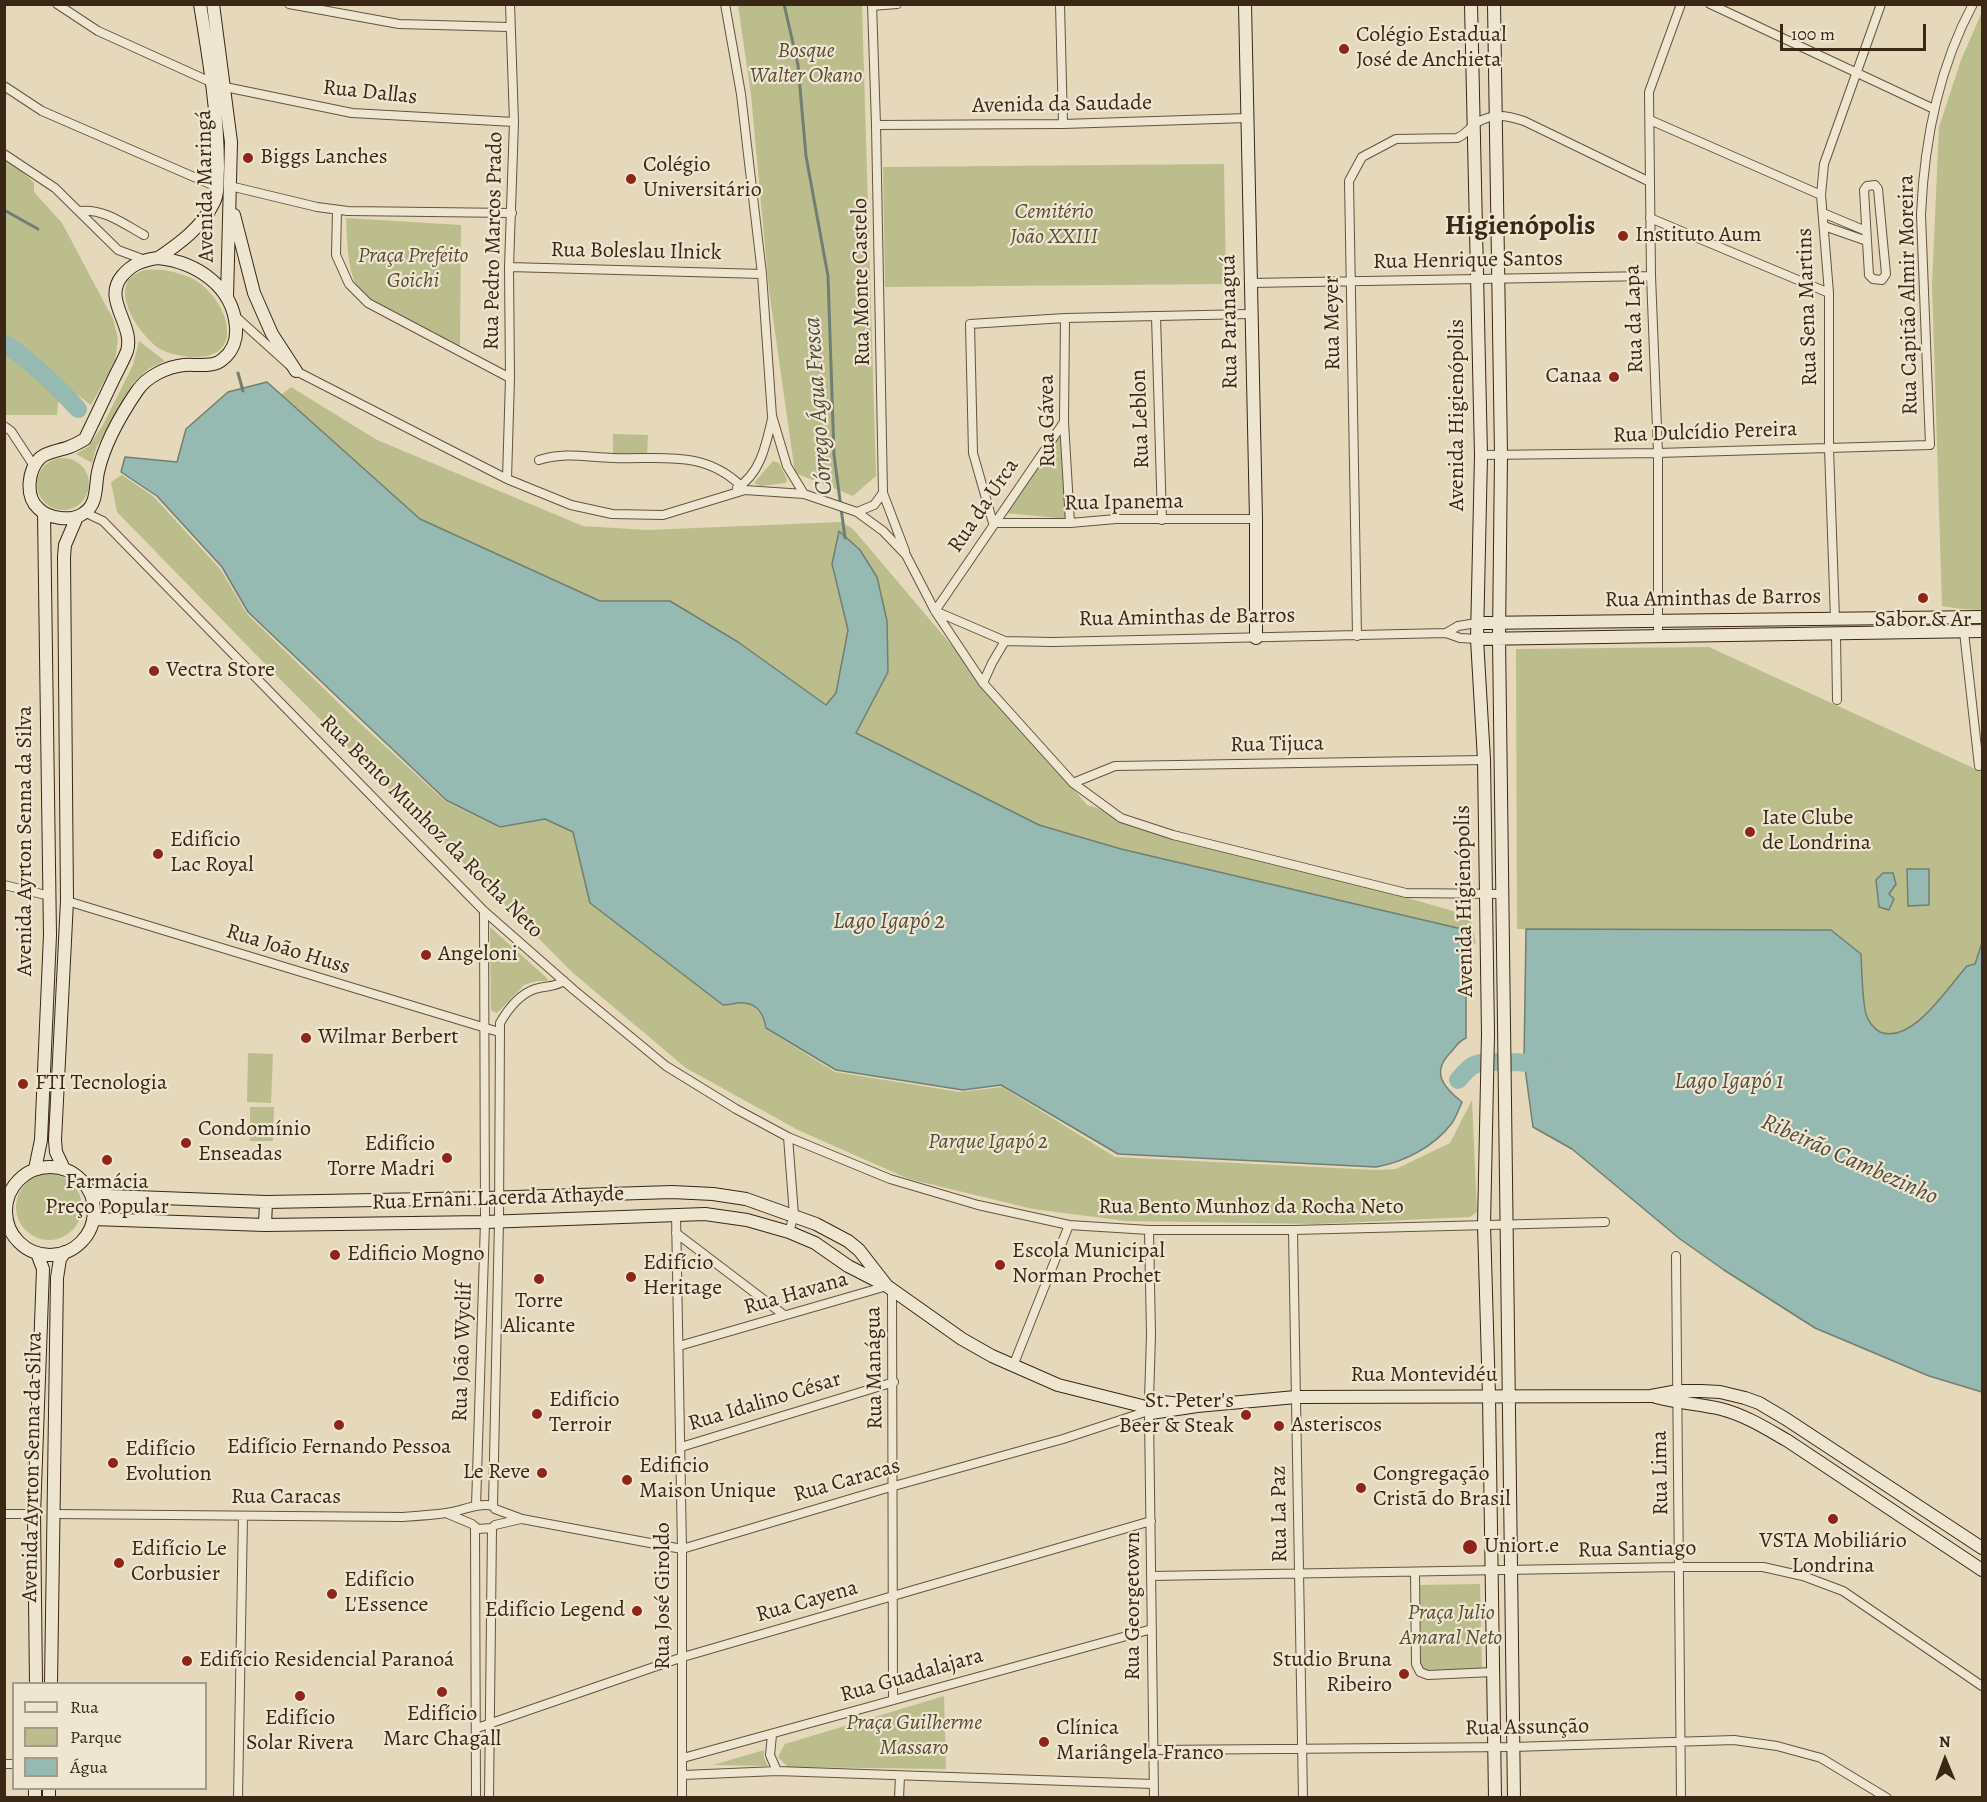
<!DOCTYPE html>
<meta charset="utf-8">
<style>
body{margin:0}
#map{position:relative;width:1987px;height:1802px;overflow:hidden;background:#e6d8ba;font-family:Alegreya,serif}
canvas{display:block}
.frame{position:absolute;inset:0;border:6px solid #3a2715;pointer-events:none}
.legend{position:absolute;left:12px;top:1682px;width:195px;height:108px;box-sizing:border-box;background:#efe6d2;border:2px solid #a79a86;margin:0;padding:8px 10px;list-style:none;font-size:18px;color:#3a2715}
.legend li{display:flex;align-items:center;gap:12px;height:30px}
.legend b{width:30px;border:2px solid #a79a86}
.north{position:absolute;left:1915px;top:1730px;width:60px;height:60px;-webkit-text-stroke:4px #efe6d2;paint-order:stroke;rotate:359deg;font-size:16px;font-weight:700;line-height:24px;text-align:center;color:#3a2715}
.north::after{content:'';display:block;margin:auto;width:21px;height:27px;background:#3a2715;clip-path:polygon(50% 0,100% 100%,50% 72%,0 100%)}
.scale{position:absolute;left:1780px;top:24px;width:146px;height:27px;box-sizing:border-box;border:3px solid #3a2715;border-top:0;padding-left:8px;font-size:18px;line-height:21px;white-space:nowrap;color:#3a2715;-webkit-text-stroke:4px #efe6d2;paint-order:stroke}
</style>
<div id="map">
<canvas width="1987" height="1802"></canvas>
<div class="frame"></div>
<ul class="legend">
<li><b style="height:8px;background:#efe6d2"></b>Rua</li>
<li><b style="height:16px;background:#bbbd8c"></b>Parque</li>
<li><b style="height:16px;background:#96b9b1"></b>Água</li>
</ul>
<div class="north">N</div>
<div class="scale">100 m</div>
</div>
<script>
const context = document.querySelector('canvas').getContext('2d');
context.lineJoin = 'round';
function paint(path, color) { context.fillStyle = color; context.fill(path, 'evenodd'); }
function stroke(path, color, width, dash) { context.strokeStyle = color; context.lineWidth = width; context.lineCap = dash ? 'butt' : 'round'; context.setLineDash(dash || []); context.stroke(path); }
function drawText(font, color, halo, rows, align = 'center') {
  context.font = font + ' Alegreya,serif'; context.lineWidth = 4.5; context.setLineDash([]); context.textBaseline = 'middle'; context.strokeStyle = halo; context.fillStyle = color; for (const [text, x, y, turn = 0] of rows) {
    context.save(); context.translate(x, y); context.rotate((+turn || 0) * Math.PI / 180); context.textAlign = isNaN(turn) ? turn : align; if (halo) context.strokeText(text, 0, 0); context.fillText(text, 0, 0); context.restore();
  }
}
paint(new Path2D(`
 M738,5h124l14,471 -23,20 -58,-23 -26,-183 -18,-195z
 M1982,12v598l-20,-1 -20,-3 -10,-322 7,-157 22,-67z
 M5,160l17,11 12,12v9l28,31 51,96 5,20 -3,22 -24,44 -31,-23 -3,33h-52z
 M1224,164l2,120 -341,3 -2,-120z
 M346,218l115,7 -1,122c-24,-12 -90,-41 -103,-61 -10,-17 -10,-49 -11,-68z
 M164,270c14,3 27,6 38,15 29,24 42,75 -11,72 -11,-1 -21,-3 -31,-8 -22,-14 -58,-69 -14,-79 6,-1 12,0 18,0z
 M139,341l26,20 -17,8 -15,14 -37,65 -4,15 -16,-9 13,-8 14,-21 30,-60z
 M291,387l86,53 206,86 64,4 194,-8 12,7 234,276 383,111 6,28 -10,-1v-13l-345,-81 -82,-24 -184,-92 33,-61 -49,-141 -7,34 16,65 -12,63 -10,12 -88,-63 -68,-41h-70l-180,-82 -139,-124z
 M1060,432l8,87 -63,-6z
 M613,434l35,1 -1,21 -34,-1z
 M37 484a26 26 0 1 1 52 0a26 26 0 1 1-52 0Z
 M773,461l6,2 8,16 -1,4 -26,3 -6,-3z
 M122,475l31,21 68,74 26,44 104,101 94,86 55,27 45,-9 28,13 17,71 133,102c7,1 12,-2 19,-2 15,1 21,13 24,26l69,43 125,20 42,-5 113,70 261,13 20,-1 54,-26 22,-43 5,112 -7,5 -153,7 -191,-3 -93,-12 -124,-30 -111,-49 -112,-62 -113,-95 -300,-301 -156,-160 -6,-30z
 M1709,647l273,125v171l-7,21 -63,63c-55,26 -48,-37 -51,-73l-30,-24 -314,-1 -1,-280z
 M490,927l58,52 -1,2h-10l-13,4 -27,28 -6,-3z
 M248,1053l25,1 -2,49 -24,-1z
 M250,1107h24l-1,34h-23z
 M16 1207a33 33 0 1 1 66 0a33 33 0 1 1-66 0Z
 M1480,1584l2,85 -61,1 -1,-85z
 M944,1696l2,73 -158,-2 -10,-10 7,-13z
 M764,1750v8l4,8 -55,-1z`), '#bbbd8c');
const water = new Path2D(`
 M267,382l153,137 180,82h70l68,41 88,63 10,-12 12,-63 -16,-66 7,-33 21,19 17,27 10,44 1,51 -32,61 183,92 82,24 345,81v108c-7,3 -10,8 -14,13 -22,21 -9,36 10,51 -3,7 -6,15 -10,21 -18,24 -48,39 -76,44l-258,-13 -117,-69 -38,5 -127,-20 -70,-42c-2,-12 -8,-24 -22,-25 -7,-1 -14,2 -21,2l-133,-102 -17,-71 -28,-13 -45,8 -54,-27 -198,-188 -26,-45 -65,-71 -36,-24 4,-15 52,5 9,-33 42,-37z
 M1907,869h22v36l-21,1z
 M1883,873h10l3,11 -7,10 5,5 -5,11 -10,-3 -3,-27z
 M1526,929l305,1 30,24c1,17 1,45 5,60 2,7 8,15 14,18 32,13 68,-45 87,-66l8,-2 7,-21v449l-53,-16 -114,-48 -91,-58 -44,-31 -108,-90 -39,-22 -9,-66z`);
paint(water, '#96b9b1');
stroke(water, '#717f73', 1.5);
stroke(new Path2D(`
 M784,4l14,61 8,91 22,120 6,179 11,83
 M4,210l34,19
 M238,373l5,18`), '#717f73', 3);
stroke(new Path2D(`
 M4,343c27,18 52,42 74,66
 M1458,1080c4,-4 9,-11 14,-14 12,-7 63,-4 76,1`), '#96b9b1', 18);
const street = new Path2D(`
 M57,4l41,27 115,52
 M289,4l110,20 110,3
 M725,4l16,90 21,180 10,142 15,50 17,28
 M872,4l4,121 7,368 22,58
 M1060,4l3,120
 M1710,4l224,105
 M872,6l25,-2
 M4,86l38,25 175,76
 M225,87l127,26 162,9
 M1650,120l171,75
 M876,125l187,-1 184,-6
 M4,154l51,34 63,62 27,10
 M1875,185l3,4 8,85 -4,6 -9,-1 -4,-4 -5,-85 3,-4z
 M230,186l87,21 31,4 164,2
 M337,210l-1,45 13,29 19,19 142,75
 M80,211c23,-3 44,13 64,24
 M1823,213l43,18
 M1650,218l179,75
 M1824,226l43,15
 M509,267l253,7
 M1250,283l401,-7
 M235,316l61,55 211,108 64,26 41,9 51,1 82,-25 59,4 53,18 26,19 23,24 29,56 48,72 90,100 48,35 52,17 233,58 97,1
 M1156,316l6,204
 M1065,318l-1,104 6,101
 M4,426l7,5 23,35
 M1481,455l177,-2 272,-8 -9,-230c3,-72 17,-146 52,-211
 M539,460c27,-8 46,-3 74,-2 47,2 90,-9 128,28
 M507,479l3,-101 -1,-111 5,-145 -4,-118
 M737,488c24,-15 29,-44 35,-69
 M857,512l17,-7 9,-12
 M86,513l17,8 381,390 90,79 92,76 70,43 52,28 102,42 88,26 91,20 80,5h144l312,-8
 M993,523l-20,-70 -3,-129 95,-6 185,-4
 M993,523h77l46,-4h140
 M935,611l70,30 47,1 394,-9 14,5 17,1
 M935,611l129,-189
 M1835,619l-6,-171v-155l-8,-98 3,-31 57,-160
 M1964,632l15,134
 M1446,633l12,-7 19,-3
 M1836,635l1,65
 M1357,636l-8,-455 13,-24 34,-18 61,-1c10,-4 11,-9 19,-15 17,-10 30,-8 48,-2l126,61
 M1658,637v-184l-7,-177 -2,-184 32,-88
 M983,683l9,-20 13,-22
 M1073,783l42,-17 369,-6
 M4,885l46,11
 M67,901l432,131
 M788,1137l6,78 -5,17
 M676,1214l6,335v249
 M1293,1230l10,568
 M676,1233l108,82
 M1676,1256l5,542
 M892,1290l1,409
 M679,1346l208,-60
 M1013,1366l56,-141
 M1149,1400l2,-65 -2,-105
 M1149,1414l5,384
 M681,1447l213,-65
 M476,1506l9,-284 -1,-311
 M493,1506l6,-285 1,-198c8,-14 20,-29 35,-34 12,-4 18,-1 29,-8
 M4,1514h30
 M53,1514l350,3c14,-1 29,-2 43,-4 16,-2 33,-11 47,-7l2,3 27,10 160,30 212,-63 169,-47 82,-27
 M448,1514l24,10 6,5 14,-1 3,-3 26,-6
 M475,1527l1,271
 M1415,1572l1,92 4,8 8,3 65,-3
 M1151,1576l529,-9h83l40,9 40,15 139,95
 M477,1728l206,-71 468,-136
 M772,1735l-2,20 7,16
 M1154,1750l359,-3 221,-7 43,6 44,12 66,40
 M683,1758l469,-129
 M4,1764h10
 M683,1775l94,-4 376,13
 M238,1798l5,-282
 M489,1798l3,-270
 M899,1798l1,-22`);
const secondary = new Path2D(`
 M213,4l18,138 -4,155
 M1245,4l11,515v119
 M1471,4l10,451 -4,184 7,121 4,274 -4,191 5,171 6,402
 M1494,4l7,451 -2,183 15,1160
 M234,215l20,78 18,41 24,37
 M158,258c38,4 75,28 78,69 1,12 -3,24 -13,32 -9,9 -27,5 -39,6 -17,2 -37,11 -47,26 -15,22 -33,54 -39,81 -3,14 0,32 -14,41 -12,9 -36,6 -46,-5 -13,-12 -10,-38 2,-50 8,-7 19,-7 29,-11 6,-2 11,-5 16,-8 10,-21 20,-42 30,-63 4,-8 9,-17 12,-25 8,-26 -25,-51 -5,-75 10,-12 21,-16 36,-18z
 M158,258c21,-14 44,-31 55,-54 6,-10 4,-24 5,-36 0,-55 -9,-109 -18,-164
 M1477,623l505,-6
 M1477,639l505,-8
 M6 1211a44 44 0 1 1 88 0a44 44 0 1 1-88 0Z
 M35,1169l6,-29 9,-205 -6,-422
 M64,1169l-8,-17 -1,-12 12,-239 -3,-344 1,-12 12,-28
 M90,1193l20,3 156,6 219,-4 187,-6 41,2 33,5 70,25 32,17 11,9 28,36 75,53 30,17 66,29 84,21
 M93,1219l172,6 220,-3 220,-8 42,6 42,12 26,11 33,23 35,18
 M265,1225l1,-23
 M1656,1397c22,6 43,7 65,12 24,6 46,20 67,32l194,129
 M1153,1401l28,3
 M1151,1413l46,-7 99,-9 355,-1 27,-5h23l19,1 25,6 14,5 27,16 196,129
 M36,1684l-2,-170 9,-245 -6,-16
 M51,1684l6,-406 3,-19 5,-7
 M35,1798v-10
 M49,1798v-10`);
stroke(street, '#65533e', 10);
stroke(secondary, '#3a2715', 14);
stroke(street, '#efe6d2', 8);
stroke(secondary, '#efe6d2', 12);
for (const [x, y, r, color] of [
 [1344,49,6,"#8f2418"],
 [248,158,6,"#8f2418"],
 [631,179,6,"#8f2418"],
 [1623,236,6,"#8f2418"],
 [1614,377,6,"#8f2418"],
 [1923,598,6,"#8f2418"],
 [154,671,6,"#8f2418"],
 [1750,832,6,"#8f2418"],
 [158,854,6,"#8f2418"],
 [426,955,6,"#8f2418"],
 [306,1038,6,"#8f2418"],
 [23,1084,6,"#8f2418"],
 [186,1143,6,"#8f2418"],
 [447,1158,6,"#8f2418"],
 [107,1160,6,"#8f2418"],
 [335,1255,6,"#8f2418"],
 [1000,1265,6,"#8f2418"],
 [631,1277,6,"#8f2418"],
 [539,1279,6,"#8f2418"],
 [537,1414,6,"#8f2418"],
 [1246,1415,6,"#8f2418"],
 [339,1425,6,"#8f2418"],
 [1279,1426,6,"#8f2418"],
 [113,1463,6,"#8f2418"],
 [542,1473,6,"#8f2418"],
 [627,1480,6,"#8f2418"],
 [1361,1488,6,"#8f2418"],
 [1833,1519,6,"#8f2418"],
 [1470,1547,8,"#8f2418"],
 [119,1563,6,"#8f2418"],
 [332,1594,6,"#8f2418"],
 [637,1611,6,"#8f2418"],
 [187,1661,6,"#8f2418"],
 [1404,1674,6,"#8f2418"],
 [442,1692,6,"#8f2418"],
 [300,1696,6,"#8f2418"],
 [1044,1742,6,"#8f2418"]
]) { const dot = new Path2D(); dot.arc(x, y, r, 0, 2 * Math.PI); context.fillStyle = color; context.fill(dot); stroke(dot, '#efe6d2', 2); }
drawText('22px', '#3a2715', '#efe6d2', [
 ["Colégio Estadual",1356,36],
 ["José de Anchieta",1356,61],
 ["Biggs Lanches",260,158],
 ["Colégio",643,166],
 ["Universitário",643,191],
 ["Instituto Aum",1635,236],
 ["Canaa",1602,377,"right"],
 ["Sabor & Ar",1923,621,"center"],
 ["Vectra Store",166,671],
 ["Iate Clube",1762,819],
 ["de Londrina",1762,844],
 ["Edifício",170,841],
 ["Lac Royal",170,866],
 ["Angeloni",438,955],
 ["Wilmar Berbert",318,1038],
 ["FTI Tecnologia",35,1084],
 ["Condomínio",198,1130],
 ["Enseadas",198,1155],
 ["Edifício",435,1145,"right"],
 ["Torre Madri",435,1170,"right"],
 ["Farmácia",107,1183,"center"],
 ["Preço Popular",107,1208,"center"],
 ["Escola Municipal",1012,1252],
 ["Norman Prochet",1012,1277],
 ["Edificio Mogno",347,1255],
 ["Edifício",643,1264],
 ["Heritage",643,1289],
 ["Torre",539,1302,"center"],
 ["Alicante",539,1327,"center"],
 ["Edifício",549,1401],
 ["Terroir",549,1426],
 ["St. Peter's",1234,1402,"right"],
 ["Beer & Steak",1234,1427,"right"],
 ["Asteriscos",1291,1426],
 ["Edifício Fernando Pessoa",339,1448,"center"],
 ["Edifício",125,1450],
 ["Evolution",125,1475],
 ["Edificio",639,1467],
 ["Maison Unique",639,1492],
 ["Le Reve",530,1473,"right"],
 ["Congregação",1373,1475],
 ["Cristã do Brasil",1373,1500],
 ["VSTA Mobiliário",1833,1542,"center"],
 ["Londrina",1833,1567,"center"],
 ["Uniort.e",1484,1547],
 ["Edifício Le",131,1550],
 ["Corbusier",131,1575],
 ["Edifício",344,1581],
 ["L'Essence",344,1606],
 ["Edifício Legend",625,1611,"right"],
 ["Edifício Residencial Paranoá",199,1661],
 ["Studio Bruna",1392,1661,"right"],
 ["Ribeiro",1392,1686,"right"],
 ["Edifício",442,1715,"center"],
 ["Marc Chagall",442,1740,"center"],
 ["Edifício",300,1719,"center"],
 ["Solar Rivera",300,1744,"center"],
 ["Clínica",1056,1729],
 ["Mariângela Franco",1056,1754]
], 'left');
drawText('italic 22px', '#5a4c33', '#efe6d2', [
 ["Bosque",806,52],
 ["Walter Okano",806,77],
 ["Cemitério",1054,213],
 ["João XXIII",1054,238],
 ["Praça Prefeito",413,257],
 ["Goichi",413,282],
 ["Parque Igapó 2",988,1143],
 ["Praça Julio",1451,1614],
 ["Amaral Neto",1451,1639],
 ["Praça Guilherme",914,1724],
 ["Massaro",914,1749]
]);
drawText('22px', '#3a2715', '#efe6d2', [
 ["Rua Dallas",370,93,6],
 ["Avenida da Saudade",1062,105,-1],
 ["Avenida Maringá",206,186,-91],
 ["Rua Pedro Marcos Prado",494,241,-89],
 ["Rua Boleslau Ilnick",636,252,1],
 ["Rua Henrique Santos",1468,261,-1],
 ["Rua Monte Castelo",862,282,-91],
 ["Rua Capitão Almir Moreira",1909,295,-91],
 ["Rua Sena Martins",1808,307,-92],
 ["Rua da Lapa",1635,319,-92],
 ["Rua Paranaguá",1230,322,-91],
 ["Rua Meyer",1333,323,-91],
 ["Avenida Higienópolis",1458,415,-90],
 ["Rua Leblon",1141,419,-92],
 ["Rua Gávea",1048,421,-91],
 ["Rua Dulcídio Pereira",1705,433,-2],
 ["Rua Ipanema",1124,503,-1],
 ["Rua da Urca",984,506,-56],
 ["Rua Aminthas de Barros",1713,599,-1],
 ["Rua Aminthas de Barros",1187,618,-1],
 ["Rua Tijuca",1277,745,-1],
 ["Rua Bento Munhoz da Rocha Neto",431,827,45],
 ["Avenida Ayrton Senna da Silva",26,841,-90],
 ["Avenida Higienópolis",1465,901,-91],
 ["Rua João Huss",288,950,17],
 ["Rua Ernâni Lacerda Athayde",498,1199,-2],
 ["Rua Bento Munhoz da Rocha Neto",1251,1208],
 ["Rua Havana",796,1294,-16],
 ["Rua João Wyclif",463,1352,-88],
 ["Rua Manágua",875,1368,-91],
 ["Rua Montevidéu",1424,1376],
 ["Rua Idalino César",765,1402,-17],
 ["Avenida Ayrton Senna da Silva",33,1467,-89],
 ["Rua Lima",1661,1473,-91],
 ["Rua Caracas",847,1481,-16],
 ["Rua Caracas",286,1498],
 ["Rua La Paz",1280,1514,-91],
 ["Rua Santiago",1637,1550,-1],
 ["Rua José Giroldo",664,1596,-90],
 ["Rua Cayena",807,1602,-16],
 ["Rua Georgetown",1134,1606,-90],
 ["Rua Guadalajara",912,1676,-16],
 ["Rua Assunção",1527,1728,-1]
]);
drawText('italic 24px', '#514c3c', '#efe6d2', [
 ["Córrego Água Fresca",819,406,-94],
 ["Lago Igapó 2",889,922],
 ["Lago Igapó 1",1729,1082],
 ["Ribeirão Cambezinho",1849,1160,24]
]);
drawText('bold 28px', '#3a2715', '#efe6d2', [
 ["Higienópolis",1520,227]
]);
</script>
